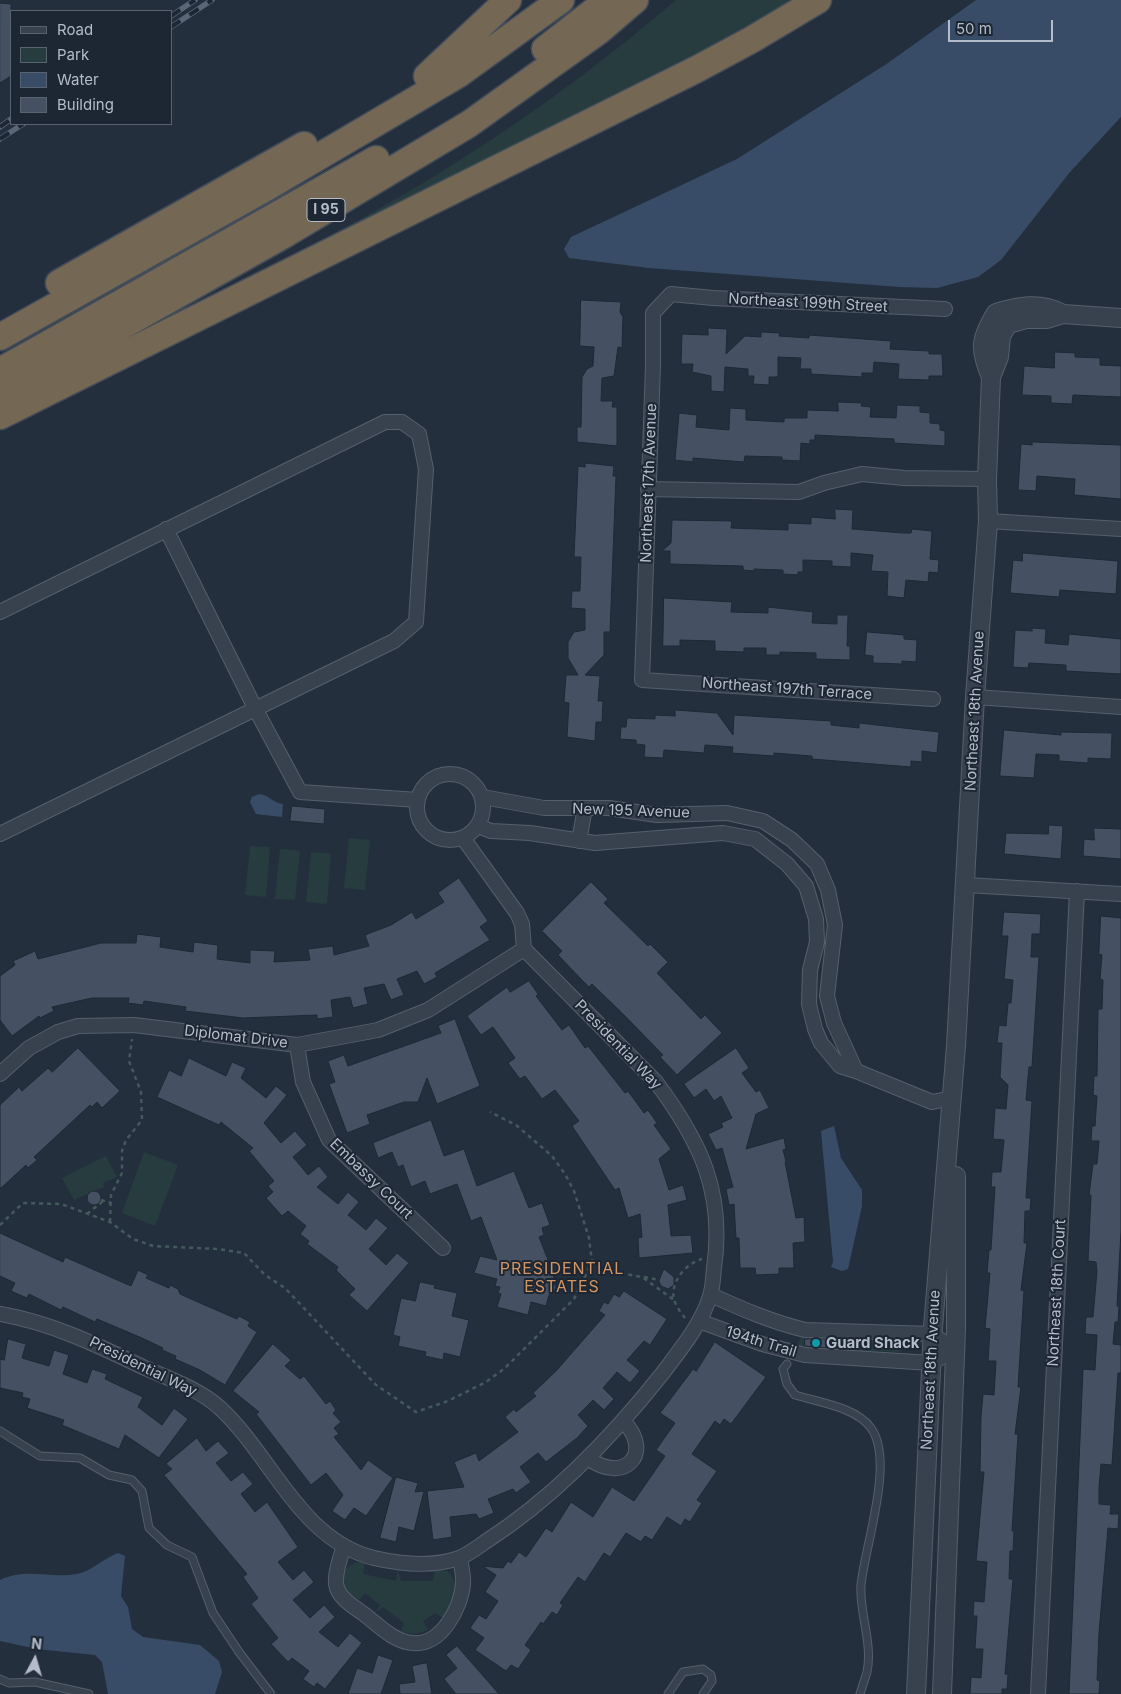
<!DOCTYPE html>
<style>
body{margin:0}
#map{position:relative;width:1121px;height:1694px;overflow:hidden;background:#242f3e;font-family:Inter,sans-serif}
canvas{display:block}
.legend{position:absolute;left:10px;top:10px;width:162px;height:115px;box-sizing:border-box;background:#1d2633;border:1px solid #59626f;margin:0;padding:6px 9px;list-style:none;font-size:15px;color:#b4bcc9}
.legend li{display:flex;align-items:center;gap:10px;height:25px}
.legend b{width:25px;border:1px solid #59626f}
.north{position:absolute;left:10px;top:1634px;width:50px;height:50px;-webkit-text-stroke:4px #1d2633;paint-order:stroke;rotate:6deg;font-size:14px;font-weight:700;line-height:20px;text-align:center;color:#b4bcc9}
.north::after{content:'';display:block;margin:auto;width:18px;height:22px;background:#b4bcc9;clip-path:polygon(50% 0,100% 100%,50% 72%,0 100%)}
.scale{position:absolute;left:948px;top:20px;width:105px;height:22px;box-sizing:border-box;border:2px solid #b4bcc9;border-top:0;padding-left:6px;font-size:15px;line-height:18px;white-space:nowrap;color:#b4bcc9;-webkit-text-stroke:4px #1d2633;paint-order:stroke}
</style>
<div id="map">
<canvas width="1121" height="1694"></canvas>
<ul class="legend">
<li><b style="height:6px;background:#38414e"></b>Road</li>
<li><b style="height:14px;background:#263c3f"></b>Park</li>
<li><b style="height:14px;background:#394c67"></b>Water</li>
<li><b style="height:14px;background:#455162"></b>Building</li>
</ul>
<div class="north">N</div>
<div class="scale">50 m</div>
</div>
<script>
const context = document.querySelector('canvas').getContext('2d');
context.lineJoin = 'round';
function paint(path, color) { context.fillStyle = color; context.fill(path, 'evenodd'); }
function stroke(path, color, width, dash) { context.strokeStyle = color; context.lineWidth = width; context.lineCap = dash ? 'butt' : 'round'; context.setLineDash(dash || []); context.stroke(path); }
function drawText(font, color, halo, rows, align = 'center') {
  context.font = font + ' Inter,sans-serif'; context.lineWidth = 4; context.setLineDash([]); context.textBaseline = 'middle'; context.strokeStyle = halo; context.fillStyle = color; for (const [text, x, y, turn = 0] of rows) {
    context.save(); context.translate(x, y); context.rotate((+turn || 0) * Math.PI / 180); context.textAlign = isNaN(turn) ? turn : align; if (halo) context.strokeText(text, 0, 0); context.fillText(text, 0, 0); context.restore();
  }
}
paint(new Path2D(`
 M676,0h133l-550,274c66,-36 134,-71 198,-112 76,-48 150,-103 219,-162z
 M349,838l21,2 -5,50 -21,-2z
 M250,846l20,1 -4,50 -21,-2z
 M280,849l20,2 -5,49 -20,-1z
 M311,852l20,2 -4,50 -21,-2z
 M144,1152l34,13 -23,61 -33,-13z
 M106,1156l11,21 -14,6 1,4 -30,13 -12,-22z
 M806,1336l93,5 5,5 -2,5 -4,1 -95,-4 -5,-4 3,-7z
 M358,1562l7,1 -2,11 33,7 2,-11 3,11h32l2,-11 12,1c16,11 4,34 -4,47l-8,-5 -12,8 5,9 -12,4 -15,-2 3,-9 -21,-16 -9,7 6,-9 -15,-12 -6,7c-19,-10 -25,-31 -1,-38z`), '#263c3f');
paint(new Path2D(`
 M976,0h145v117l-51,55 -69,88 -23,17 -41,11 -37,-1 -251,-19 -80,-10 -5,-9 7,-12 166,-78 151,-96z
 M259,794c10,1 14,9 24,10l-1,13 -26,-3 -6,-12 2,-5z
 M834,1126l7,32 21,32v16l-14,63 -6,2 -11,-4 2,-5 -12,-131z
 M118,1553l7,3 -4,40 7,11 4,22 11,8 57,8 19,16 3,11 -7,22h-107l-6,-32 -7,-7 -58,-6 -37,-8v-61c28,-13 49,-1 77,-6 15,-3 27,-16 41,-21z`), '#394c67');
const building = new Path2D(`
 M0,3l11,1v72l-11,7z
 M581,300l40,2 -1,10 3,5 -1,31 -4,-1 -4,29 -12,2 -1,23h12l-1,6h5v39l-40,-4v-15h4l1,-50 5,-8 6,-3 1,-19 -14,-1z
 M708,328l19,1 -1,25 19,-18 16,1v-5l19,1 -1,3 30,2v-3l82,6 -1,8 39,2v3h13l1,22h-14v4l-31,-1 1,-15 -25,-2 -1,11h-11v4l-51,-3v-5h-11l1,-11 -23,-1v20h-9v8l-16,-1 1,-8h-6v-7l-23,-2 -1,25 -13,-1v-15l-19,-4 1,-8h-12l1,-30 26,1z
 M1055,352l20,1v4l25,1v7l21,1v31l-48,-2 -1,9 -21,-1v-7l-29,-1 2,-29 30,2z
 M838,402l24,1 -1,3 10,1 -1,10 26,1 1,-13 23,1v6l10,1v10l10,1v6l5,1v15l-51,-3v-4l-79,-4v5h-5v4l-9,-1 -1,18 -18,-1v-3l-37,-1 -1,6 -51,-4v4l-18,-2 4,-47 18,2 -1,12 33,3 1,-22 16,1v11l38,2v-4h23v-8l31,1z
 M1032,442l89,3v54l-47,-4 1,-16 -38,-3 -1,15 -18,-1 3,-46 11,1z
 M585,463l29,3 -1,10h3l-6,156h-6v23l-19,20 15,1 -2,25h5l-1,21h-6l-1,19 -28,-4 2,-34 -5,-1 2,-27h12l-10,-17v-16l6,-10 11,-2v-21l-14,-1 1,-17h8l1,-34h-7l4,-91 7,1z
 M835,509l18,1 -1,19 51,4h8l1,-4 20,2 -2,28 9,1 -1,13 -9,-1 -1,10 -22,-2 -2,18 -17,-2 1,-24 -17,-1 2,-16 -22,-2v14l-19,-1v-5l-29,-1v12h-5v3l-15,-1v-4l-29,-1v2l-11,-1v-4l-73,-2v-13h-8l9,-8 1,-23 60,1 -1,7 57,2v-7l23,1v-7l24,2z
 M1023,553l95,8 -2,33 -56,-4 -1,7 -49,-4 3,-33 9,1z
 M664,598l68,4 -1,10 37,1v-6l45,5 -1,11 25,1v-9h11l-1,31h3v14l-34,-1v-6l-36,-1v3h-14v-7h-22v4l-29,-1v-10l-35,-1v6h-17z
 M1032,628l14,1 -1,14 23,2 1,-11 52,5v35l-55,-3v-6l-37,-2 -1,5 -15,-1 2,-37 17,1z
 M867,632l37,3v4l13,1 -1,22 -14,-1v3l-29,-1v-7l-8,-1z
 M675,710l42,3 16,22 1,-20 97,6v4l28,3v-5l80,9 -2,21 -15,-2v11l-11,-1v6l-99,-8v-3l-38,-3v3l-42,-3 1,-6 -28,-2 -1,8 -40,-3 -1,8 -19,-1 1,-12 -9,-1v-4l-16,-1 1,-12h5l1,-9 28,1v-4l20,1z
 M1004,730l57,5v-3l51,1 -1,26 -23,-1v5l-29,-2v-6l-23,-1 -2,24 -34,-2z
 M292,806l33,3 -1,15 -34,-3z
 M1049,825l14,1 -2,33 -57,-5 2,-21 42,1z
 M1094,828l27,1v30l-38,-3 1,-17 10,1z
 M459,878l29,43 -8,6 10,13 -55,33 2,4 -13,7 -7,-13 -20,8 7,16 -13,5 -7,-16 -20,4 4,16 -15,4 -3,-11 -19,3 2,17 -16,2v-4l-74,3 -58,-7 1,-4 -42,-6 -1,4 -15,-2 1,-5h-37l-40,9 2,4 -14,7 -1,-2 -27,20 -12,-16v-44l15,-11 -2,-4 22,-10 3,8 63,-16h35l1,-9 24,3 -1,10 33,5 1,-10 24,3 -1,14 33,4v-13l25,1 -1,11 36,-2 -2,-11 25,-3 1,9 35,-9 -4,-11 26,-10 21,-13 4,7 28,-17 -6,-9z
 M591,882l17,17 -4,4 44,43 2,-2 18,18 -11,11 44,46 4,-4 17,18 -45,42 -17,-18 3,-2 -40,-41 -31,-30 -3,3 -8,-8 -23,-24 4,-4 -20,-20z
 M1004,912l37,2 -1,20h-8l-1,23h8l-7,110h-3l-3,33 6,1 -6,97h5l-1,13h-5l-1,32h3l-6,47 3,1 -6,96h3l-6,47h3l-6,97h2l-1,20h-3l-1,28h4l-8,95h3l-1,15h-5v5h-32l1,-17 10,1 2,-29h-8l2,-33h-4l1,-15 10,1 3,-40 -11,-1 8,-89h-4l1,-55 2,-23 11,1 2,-34h-8l2,-32 -5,-1 5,-55h-3l2,-23h2l4,-63h-4l1,-15h9l3,-32 -11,-1 2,-31 11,1 2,-24 -8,-8 2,-34h-5l2,-18 7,1 2,-23h3l2,-23 -9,-1 4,-43h-6z
 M1101,916l20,2v313l-4,75h2l-1,16h-3l-2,22 8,1v28h-3l-6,92 -11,-1 -2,24v16l12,1 -1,9h9l-1,15 -10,-1 -9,105 -2,47 3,1 -1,13h-30l14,-325 12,1 2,-35 -12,-1 1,-17h7l4,-46 -1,-9 -8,-1 3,-66h-2l4,-31h4l2,-23h-8l1,-15h3l2,-30 -4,-1 1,-19h3l1,-67h4l1,-29 -3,-1 2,-24 -3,-1z
 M529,981l9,13 -2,2 26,34 7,-5 16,23 3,-2 37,47 3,-2 16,22 4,-3 9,13 -3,2 17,24 -12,10 10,31 14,-5 4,15 -19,5 3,31 20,-1 2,18 -54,5 -1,-20 4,-1 -2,-23 -12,4 -9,-30 -4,2 -43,-64 7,-5 -24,-31 -13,9 -17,-23 -5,3 -12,-16 7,-5 -22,-31 -12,8 -14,-19 40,-29 3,5z
 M455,1019l25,67 -43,18 -10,-26 -9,24h-14l-37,13 3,9 -23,9 -18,-49 6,-2 -7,-21 16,-6 4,11 93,-33 -3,-7z
 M78,1048l42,43 -18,17 -5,-6 -5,5 -2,-2 -56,52 3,3 -9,8 -2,-3 -26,24v-84l19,-18 3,4 26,-23 4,4z
 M736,1048l13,20 -7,5 14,19 4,-2 9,18 -13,6 -10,35 38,-11 2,11 -3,1 3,11 -1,1 11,56 8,-1 1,25 -12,1 1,25h-15v6l-23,1 -1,-7h-15l-1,-30h-3l-2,-34 -5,1 -3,-16 7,-2 -11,-39 -6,2 -8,-16 15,-7 -2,-4 11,-5 -11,-22 -7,5 -8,-12 -12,9 -10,-14z
 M189,1058l37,18 6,-14 14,6 -5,10 25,20 10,-12 11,9 -23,28 17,20 14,-12 12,14 -14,12 15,18 11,-9 9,11 -11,10 21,17 10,-12 11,10 -11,13 18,15 10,-12 12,10 -19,21 17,16 11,-12 12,10 -42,48 -18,-16 6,-6 -19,-19 2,-3 -31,-23 2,-3 -9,-7 6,-8 -18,-15 -6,5 -16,-18 7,-6 -5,-6 6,-5 -25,-30 4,-3 -32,-26 -2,3 -62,-28 12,-27 12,6z
 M431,1120l13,36 20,-7 13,37 37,-15 15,37 13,-5 8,22 -8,3 2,7 -5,2 15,38 -1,7 3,5 -2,5 -5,3 -3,11 -15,-4 -3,13 -31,-8 4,-13 -3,-1 2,-6 -5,-1 2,-7 -23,-6 6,-17 17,4 -16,-43 -10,4 -14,-37 -27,10 -5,-13 -14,6 -8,-22 -5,2 -6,-15 -14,6 -5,-15z
 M87 1198a7 7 0 1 1 14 0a7 7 0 1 1-14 0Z
 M0,1233l63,29 2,-5 66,29 7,-16 10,5 -2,3 23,10 1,-3 8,4 2,5 20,9 37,16 2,-3 11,6 -2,4 9,6 -32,53 -25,-15 -25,-11 1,-3 -14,-6 1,-2 -21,-10 -45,-19 -2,3 -32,-15 -2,3 -32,-16 -2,4 -16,-7 4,-8 -15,-7z
 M664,1269l10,8v8l-6,4 -7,-3 -2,-5z
 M420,1282l15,3 -1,3 23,5 -5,23 17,4 -9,37 -16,-4 -1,7 -18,-4 1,-4 -28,-6 2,-9 -7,-2 8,-37 14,3z
 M624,1291l43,28 -17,26 -6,-4 -17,19 13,11 -10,12 -13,-11 -14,16 11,11 -10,11 -11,-10 -15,15 10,11 -11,12 -31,24 -8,-9 -18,14 11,15 -15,11 -3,-4 -25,10 6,14 -15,6 -3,-5 -26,3 2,20 -19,3 -6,-49 37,-4 -10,-25 22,-9 3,8 39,-29 -13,-15 9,-8 2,3 20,-16 -3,-3 23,-22 49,-56 -6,-4 5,-9 4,2 6,-10 5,3z
 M8,1339l18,5 -4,14 27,8 5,-16 15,5 -6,19 24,9 5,-14 15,5 -2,5 38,18 -5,10 24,18 12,-17 14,11 -29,39 -34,-23 -6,14 -57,-24 2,-5 -37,-12 3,-9 -8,-2 1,-4 -23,-5v-29l4,1z
 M805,1339h21v9l-21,-2z
 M715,1342l51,35 -35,47 -7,-5 -4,6 -5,-4 -23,33 25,17 -20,29 5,3 -12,19 -5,-3 -4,7 -14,-9 -15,23 -7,-4 -4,6 -15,-9 -16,24 -6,-4 -19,29 -7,-5 -18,26 3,2 -6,10 -5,-3 -9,12 -2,-2 -16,23 6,5 -13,19 -7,-4 -5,6 -31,-21 9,-12 -14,-10 9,-13 7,4 12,-18 -13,-9 11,-17 -14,-9 21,2 5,-7 3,2 8,-11 7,5 20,-29 6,4 19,-30 22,15 19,-30 22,14 31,-45 -9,-6 19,-27 -15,-10 33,-44 3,2z
 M273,1344l18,16 -6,6 15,13 4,-3 22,28 4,-3 6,9 -3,3 8,9 -7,6 5,6 -5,3 27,33 7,-10 25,18 -27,38 -12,-8 -9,12 -13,-9 11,-16 -17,-22 -15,12 -55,-71 3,-2 -26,-21z
 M197,1438l9,13 12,-10 11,12 -13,10 15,18 12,-9 10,12 -12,10 14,18 12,-10 31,45 -20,15 15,18 11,-10 10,12 -21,18 17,18 14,-13 11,12 -16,15 19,15 12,-14 12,10 -37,46 -8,-6 -3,4 -11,-8 6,-8 -17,-13 -4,4 -17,-18 7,-6 -27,-34 7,-6 -15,-21 4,-3 -83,-99 8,-6 -6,-5z
 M396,1477l22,6 -3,9 9,-1 -10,40 -15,-4 -3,15 -16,-4z
 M457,1646l42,48h-43l-12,-15 13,-11 -11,-13z
 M378,1655l15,5 -12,34h-33l9,-26 15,5z
 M427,1663l5,31h-32l-1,-10 16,-2 -3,-16z`);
paint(building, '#455162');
stroke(building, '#1f2835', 1);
const service = new Path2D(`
 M787,1364l-4,5 4,15 8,11c23,7 61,12 76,33 24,33 -6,117 -10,157 -2,28 12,58 6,87 -2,7 -5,15 -7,22
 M0,1431l40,25 40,2 29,17 23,5 10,11 7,37 18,17 25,12 21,56 26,39 32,42
 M0,1679l9,4 26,-1 54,12
 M668,1694l15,-22 20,-3 8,6 1,6 -9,13`);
const minor = new Path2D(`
 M648,489l151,3 25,-9 38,-9 42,4 83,1
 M988,521l133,8
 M166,529l90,181 44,82 118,8
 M0,612l385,-190h17l17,12 7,35 -10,153 -22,19 -394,193
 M975,697l146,10
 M933,699l-291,-19 11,-315v-52l18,-19 42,4 232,11
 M417 807a33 33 0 1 1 66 0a33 33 0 1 1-66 0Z
 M478,826l13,5 39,2 65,10 128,-10 32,6 32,25 19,22 10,33 1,23 -7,28 -1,34 6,25 6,14 19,23 16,5 -22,-48 -7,-27 8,-71 -7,-35 -11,-26 -25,-24 -29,-19 -36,-8 -70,2 -48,-7h-65l-61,-11
 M463,838l54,75 5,11 2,25
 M579,841l6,-33
 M966,885l155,9
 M297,1045l6,37 26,58 114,108
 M856,1071l76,31 20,-4
 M0,1074l29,-26 29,-16 20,-6 56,-1 163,20 81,-15 50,-20 96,-61
 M0,1314c52,9 97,31 145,54 25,11 54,21 75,40 52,48 80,132 154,150 26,6 59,9 85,0 10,-4 20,-12 29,-18 68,-44 124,-103 174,-166 18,-24 39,-49 48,-78 3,-9 3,-19 4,-28 11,-76 -14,-127 -58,-186l-132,-133
 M699,1321l63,23 43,11 126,8 24,-13 -23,-16 -127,-4c-33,-8 -63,-21 -94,-35
 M588,1458c36,27 66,-5 36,-36
 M344,1547c-4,11 -9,25 -8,37 2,14 18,23 28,30 14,11 30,28 49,29 28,3 48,-35 50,-59 1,-8 -2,-18 -3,-26
 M1038,1694l39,-803`);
const tertiary = new Path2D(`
 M991,377c-12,-28 -11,-38 5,-64 22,-7 44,-11 65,0
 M916,1694l17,-367 23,-281 19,-349 13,-176 -1,-42 4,-102 8,-20 2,-21 7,-12 18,-5h21l16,-5 58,4
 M942,1694l14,-365v-153`);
const motorway = new Path2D(`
 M545,49l63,-49
 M427,76l81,-76
 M59,283l245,-138
 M0,337l259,-145 200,-118 102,-74
 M0,371l376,-212
 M0,395l282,-159 187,-112 130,-93 36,-31
 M0,416l697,-347 54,-29 67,-40`);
stroke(service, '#565f6c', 9);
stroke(minor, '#565f6c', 16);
stroke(tertiary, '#565f6c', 20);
stroke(motorway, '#434c59', 29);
stroke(new Path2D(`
 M101,1200l10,3
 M87,1214l16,-13
 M110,1222l1,-27 11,-22v-22l4,-11 16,-20 -1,-28 -12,-31 3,-22
 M0,1225l23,-22 38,1 49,18 23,17 20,7 65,3 26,4 21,22 20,13 91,97 40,27 32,-11 38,-19 19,-14 69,-69 18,-37 -3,-24 -15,-47 -9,-17 -13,-18 -36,-31 -26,-13
 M589,1267l53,10 32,23
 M644,1277l15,3
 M685,1318c-4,-5 -9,-12 -11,-18 -4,-18 11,-36 28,-41`), '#44595c', 2.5, [4, 4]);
stroke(service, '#38414e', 7);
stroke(minor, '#38414e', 14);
stroke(tertiary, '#38414e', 18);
stroke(motorway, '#746855', 26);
const rail = new Path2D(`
 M171,16l24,-16
 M171,27l41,-27
 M0,127l11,-8
 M0,139l23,-15`);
stroke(rail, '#5a6575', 5.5);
stroke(rail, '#1d2633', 4, [11]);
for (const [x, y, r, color] of [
 [816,1343,5,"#0f9aa8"]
]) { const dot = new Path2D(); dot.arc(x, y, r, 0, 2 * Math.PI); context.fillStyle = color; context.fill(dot); stroke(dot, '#1d2633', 2); }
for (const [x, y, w] of [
 [326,210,38]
]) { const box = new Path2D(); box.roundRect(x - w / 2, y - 11.5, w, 23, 4); context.fillStyle = '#1d2633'; context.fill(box); stroke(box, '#b4bcc9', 1); }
drawText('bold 14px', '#b4bcc9', null, [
 ["I 95",326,210]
]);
drawText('15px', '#b4bcc9', '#1d2633', [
 ["Northeast 199th Street",808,303,3],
 ["Northeast 17th Avenue",649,483,-88],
 ["Northeast 197th Terrace",787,689,4],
 ["Northeast 18th Avenue",975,711,-87],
 ["New 195 Avenue",631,811,2],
 ["Diplomat Drive",236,1037,7],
 ["Presidential Way",618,1045,46],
 ["Embassy Court",371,1179,44],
 ["Northeast 18th Court",1057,1293,-87],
 ["194th Trail",761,1342,17],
 ["Presidential Way",143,1367,26],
 ["Northeast 18th Avenue",931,1370,-87]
]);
drawText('bold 15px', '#b4bcc9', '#1d2633', [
 ["Guard Shack",826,1343]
], 'left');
context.letterSpacing = '1px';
drawText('16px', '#d59563', '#1d2633', [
 ["PRESIDENTIAL",562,1269],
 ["ESTATES",562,1287]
]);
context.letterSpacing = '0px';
</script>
